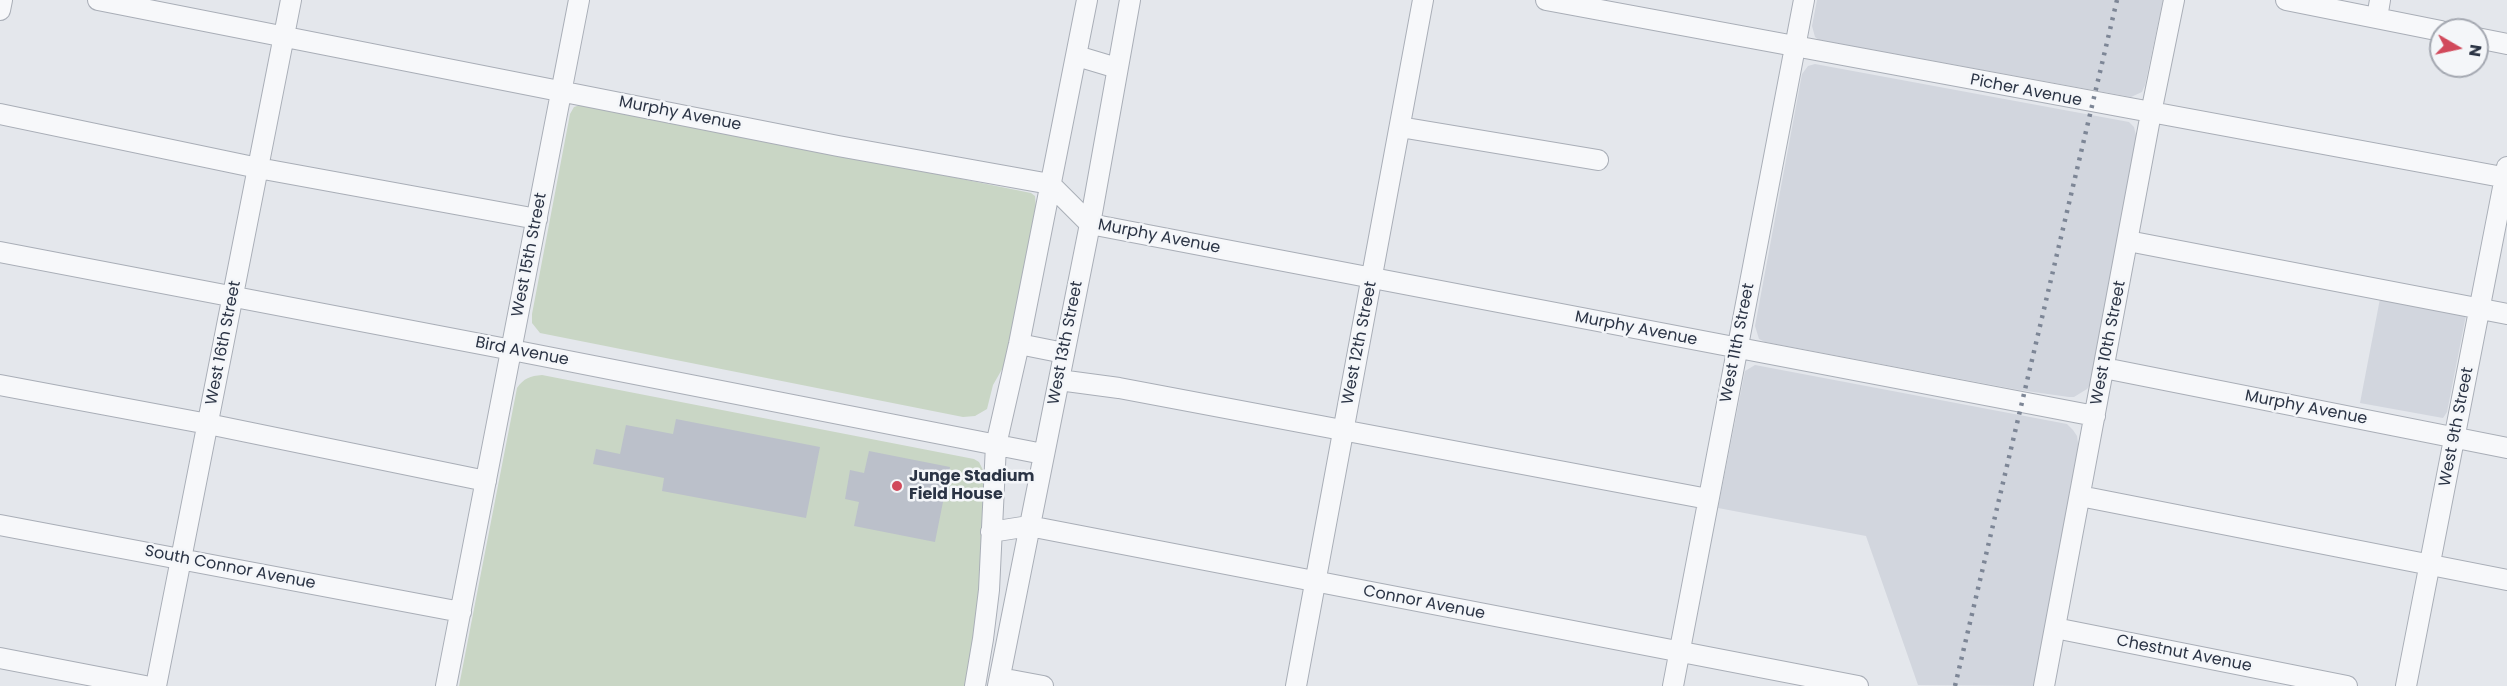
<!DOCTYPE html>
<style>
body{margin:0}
#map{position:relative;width:2507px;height:686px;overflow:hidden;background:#e4e7ec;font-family:Poppins,sans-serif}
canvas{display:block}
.north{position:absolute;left:2429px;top:18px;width:60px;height:60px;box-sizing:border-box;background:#f4f6f9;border:2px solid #a4a8b1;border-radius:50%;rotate:99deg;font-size:16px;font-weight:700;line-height:24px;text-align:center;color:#2b3445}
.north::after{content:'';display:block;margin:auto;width:21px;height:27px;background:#d1495b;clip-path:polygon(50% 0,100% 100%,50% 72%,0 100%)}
</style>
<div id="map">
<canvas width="2507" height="686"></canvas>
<div class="north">N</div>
</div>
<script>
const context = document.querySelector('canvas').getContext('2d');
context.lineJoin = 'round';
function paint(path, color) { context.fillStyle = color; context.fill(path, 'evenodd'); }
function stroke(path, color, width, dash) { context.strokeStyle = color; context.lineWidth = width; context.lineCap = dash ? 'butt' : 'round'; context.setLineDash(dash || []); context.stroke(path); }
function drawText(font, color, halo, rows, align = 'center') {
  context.font = font + ' Poppins,sans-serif'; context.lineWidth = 5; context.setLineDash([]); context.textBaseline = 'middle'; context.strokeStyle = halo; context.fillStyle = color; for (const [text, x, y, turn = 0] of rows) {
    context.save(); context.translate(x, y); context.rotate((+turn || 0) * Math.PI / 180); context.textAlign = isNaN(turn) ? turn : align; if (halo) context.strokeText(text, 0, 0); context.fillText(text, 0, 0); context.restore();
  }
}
paint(new Path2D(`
 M1817,0h346l-18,85 -3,7 -11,5 -312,-57 -4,-3 -3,-11z
 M1815,64l314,58 5,5 3,13 -45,242 -5,7 -13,8h-5l-50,-7 -254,-48 -6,-3 -4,-13 47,-252 6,-8z
 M2383,283l86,17 -22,112 -4,6 -83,-15z
 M1755,365l312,59 6,6 4,6 2,14 -45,236 -116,-1 -52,-149 -148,-28 27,-137z`), '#d2d6de');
paint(new Path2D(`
 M586,103l445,90 4,3 1,12 -27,149 -16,28 -6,24 -12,7 -12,1 -423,-84 -8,-10v-9l38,-200 4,-7z
 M542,375l432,84 5,3 6,12v99l-16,113h-510l58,-298c7,-10 13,-12 25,-13z`), '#c9d6c5');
paint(new Path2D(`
 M676,419l144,28 -14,71 -144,-27 2,-13 -71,-14 3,-15 24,5 6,-29 47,9z
 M869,451l81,16 -15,75 -81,-16 5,-24 -14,-3 5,-29 14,3z`), '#bbc0ca');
const minor = new Path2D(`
 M98,0l740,146 212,38 40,40 1005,192
 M1546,0l961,178
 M2286,0l155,31
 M0,10l2,-10
 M2377,18l3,-18
 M2477,38l30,6
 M1077,56l40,12
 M0,114l258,54 279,51
 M1400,127l198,33
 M2128,241l379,73
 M0,252l512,98 531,104
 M1019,344l45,9
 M2104,368l403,80
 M1059,380l60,8 589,111
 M0,385l208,39 278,57
 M2080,496l427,84
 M0,525l461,87
 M991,532l38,-6 829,160
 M2055,628l292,58
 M0,658l145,28
 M1000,678l43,8
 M156,686l135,-686
 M446,686l133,-686
 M975,686l8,-47 6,-49 7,-145 23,-101 68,-344
 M998,686l92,-462 40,-224
 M1296,686l127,-686
 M1673,686l131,-686
 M2044,686l107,-573 23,-113
 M2406,686l101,-519`);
stroke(minor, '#a9aeb7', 22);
stroke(minor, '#f7f8fa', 20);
stroke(new Path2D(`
 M1955,686l162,-686`), '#7d8696', 4.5, [3, 6]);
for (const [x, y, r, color] of [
 [897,486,6,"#d1495b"]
]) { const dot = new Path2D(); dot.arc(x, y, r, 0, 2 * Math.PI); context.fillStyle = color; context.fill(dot); stroke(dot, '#f4f6f9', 2); }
drawText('16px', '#2b3445', '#f4f6f9', [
 ["Picher Avenue",2026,91,11],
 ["Murphy Avenue",680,114,11],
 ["Murphy Avenue",1159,237,11],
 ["West 15th Street",530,255,-79],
 ["Murphy Avenue",1636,329,11],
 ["West 16th Street",224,343,-79],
 ["West 13th Street",1066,343,-79],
 ["West 12th Street",1360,343,-79],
 ["West 11th Street",1738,343,-79],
 ["West 10th Street",2109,343,-79],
 ["Bird Avenue",522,352,11],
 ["Murphy Avenue",2306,408,11],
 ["West 9th Street",2457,427,-79],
 ["South Connor Avenue",230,568,11],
 ["Connor Avenue",1424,603,11],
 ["Chestnut Avenue",2184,654,11]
]);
drawText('bold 16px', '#2b3445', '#f4f6f9', [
 ["Junge Stadium",909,477],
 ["Field House",909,495]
], 'left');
</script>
